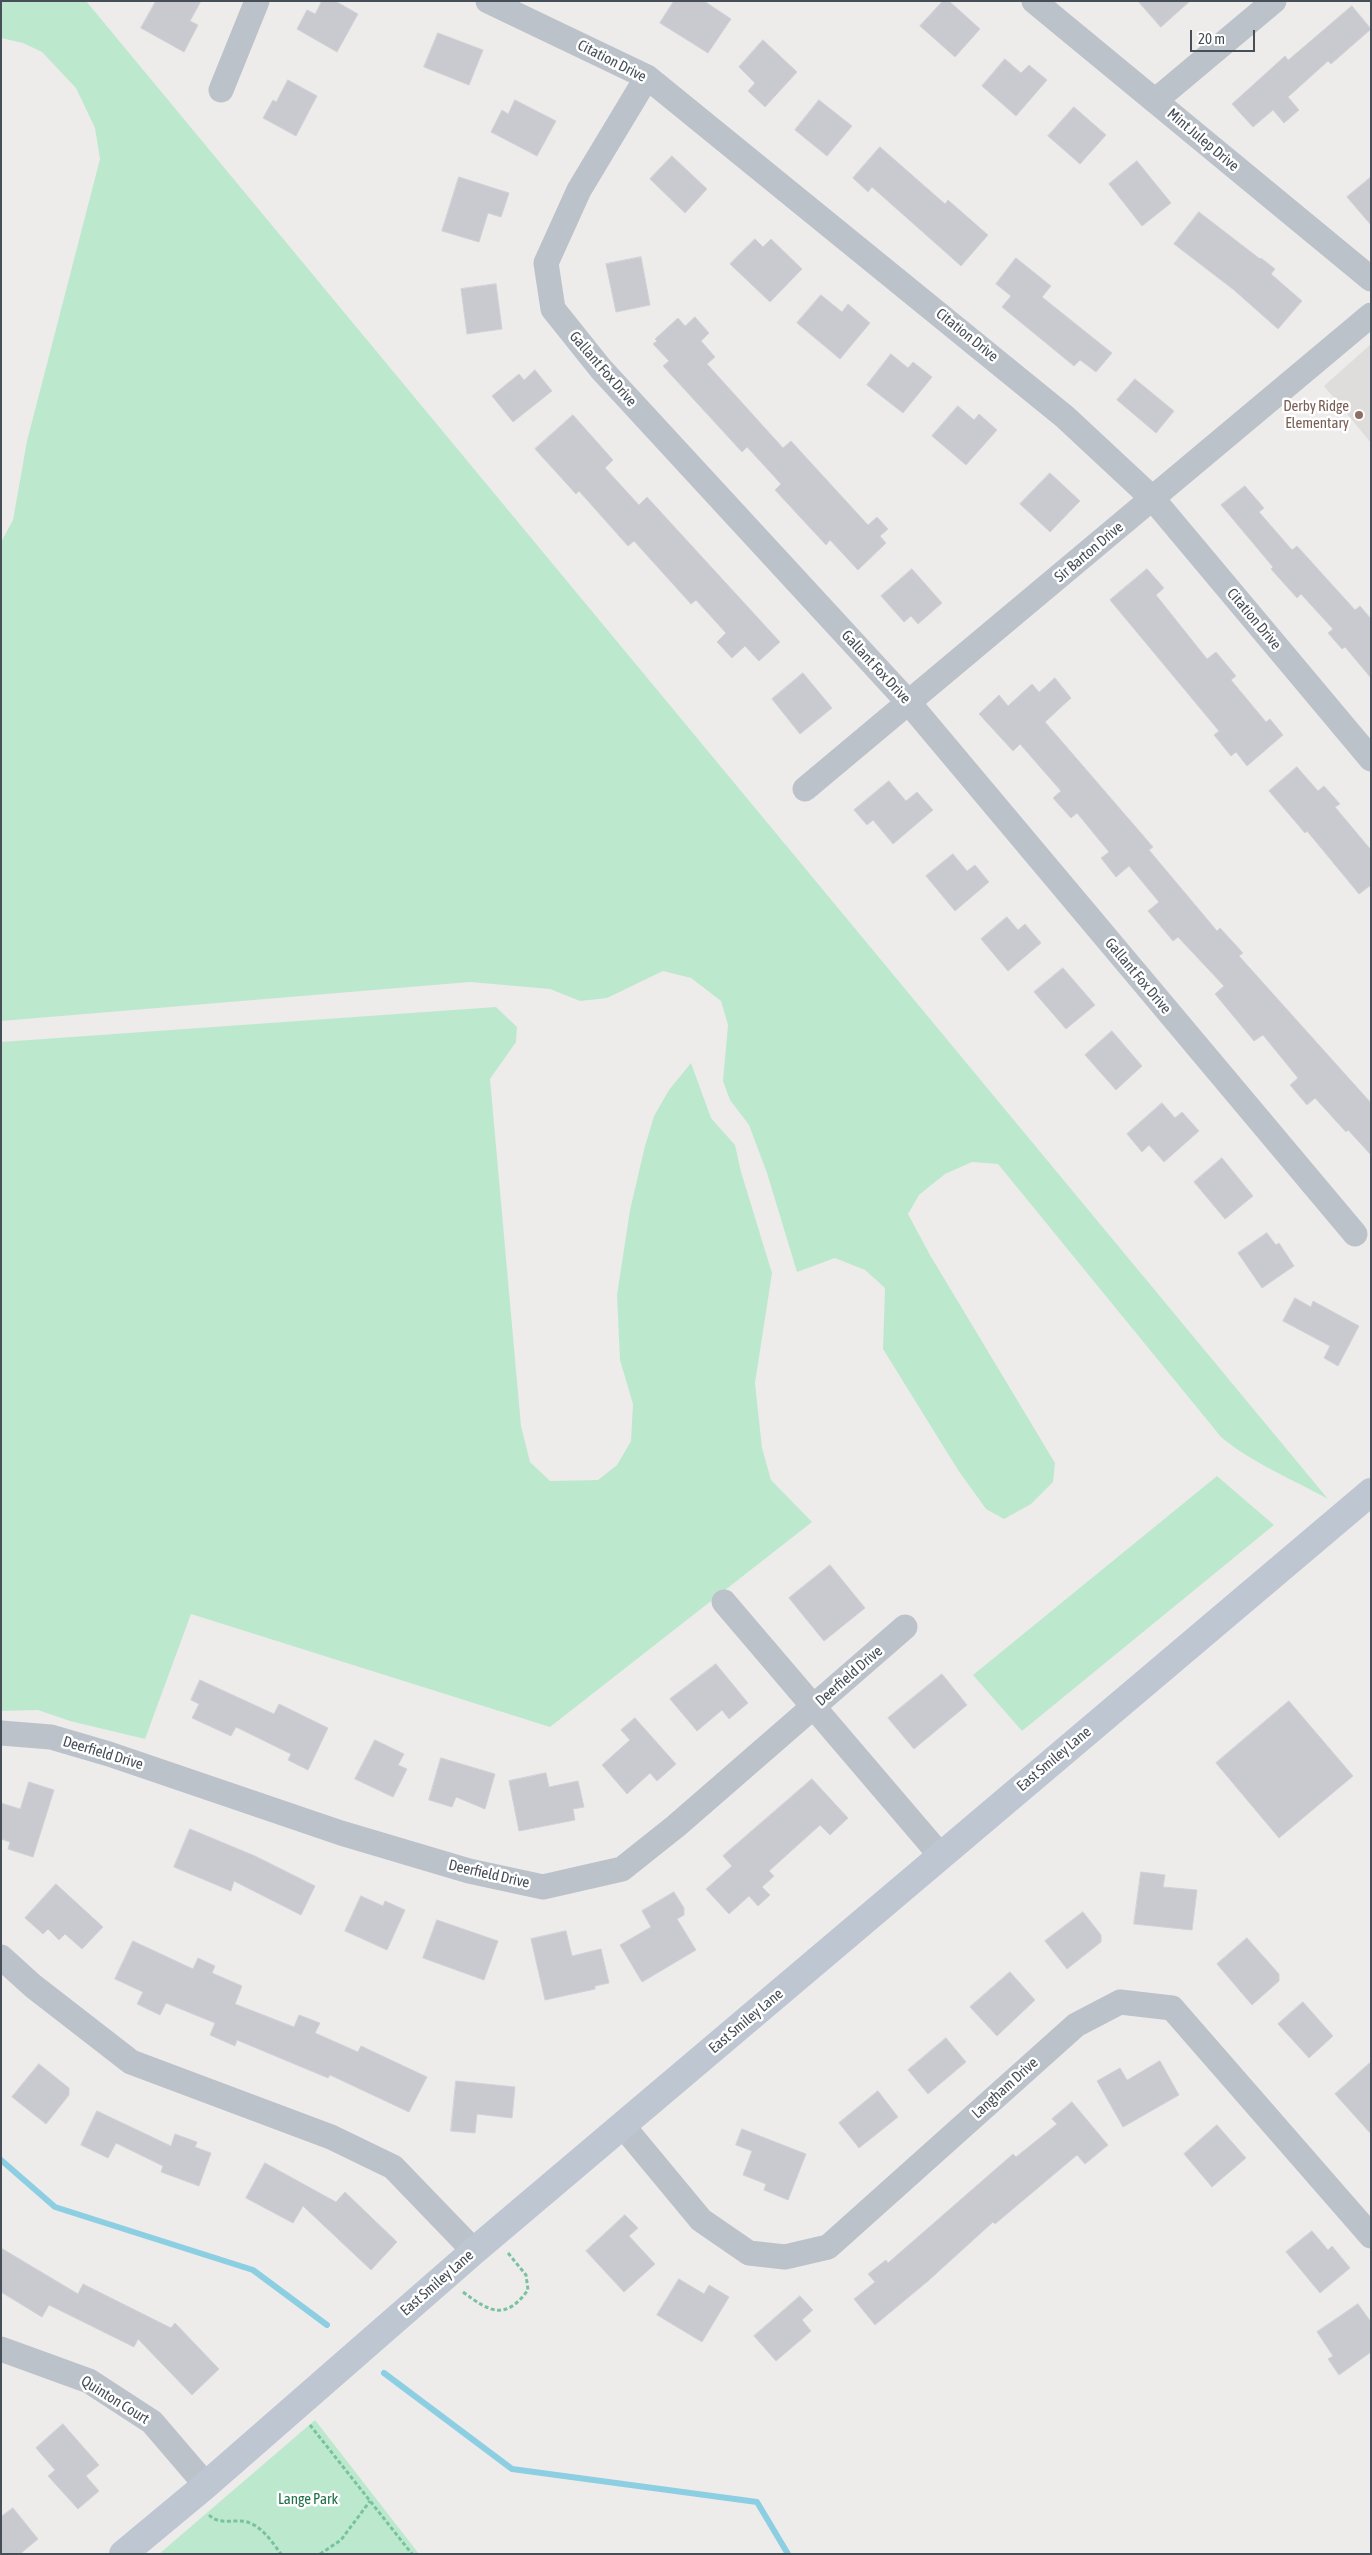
<!DOCTYPE html>
<style>
body{margin:0}
#map{position:relative;width:1372px;height:2555px;overflow:hidden;background:#eeebeb;font-family:"Asap Condensed",sans-serif}
canvas{display:block}
.frame{position:absolute;inset:0;border:2px solid #464e57;pointer-events:none}
.scale{position:absolute;left:1190px;top:30px;width:65px;height:22px;box-sizing:border-box;border:2px solid #464e57;border-top:0;padding-left:6px;font-size:15px;line-height:18px;white-space:nowrap;color:#464e57;-webkit-text-stroke:4px #fff;paint-order:stroke}
</style>
<div id="map">
<canvas width="1372" height="2555"></canvas>
<div class="frame"></div>
<div class="scale">20 m</div>
</div>
<script>
const context = document.querySelector('canvas').getContext('2d');
context.lineJoin = 'round';
function paint(path, color) { context.fillStyle = color; context.fill(path, 'evenodd'); }
function stroke(path, color, width, dash) { context.strokeStyle = color; context.lineWidth = width; context.lineCap = dash ? 'butt' : 'round'; context.setLineDash(dash || []); context.stroke(path); }
function drawText(font, color, halo, rows, align = 'center') {
  context.font = font + ' "Asap Condensed",sans-serif'; context.lineWidth = 5; context.setLineDash([]); context.textBaseline = 'middle'; context.strokeStyle = halo; context.fillStyle = color; for (const [text, x, y, turn = 0] of rows) {
    context.save(); context.translate(x, y); context.rotate((+turn || 0) * Math.PI / 180); context.textAlign = isNaN(turn) ? turn : align; if (halo) context.strokeText(text, 0, 0); context.fillText(text, 0, 0); context.restore();
  }
}
paint(new Path2D(`
 M1371,344v99l-47,-57z`), '#dfdcdc');
paint(new Path2D(`
 M1,1h85l1242,1498c-36,-20 -76,-36 -107,-62l-223,-273 -26,-2 -27,12 -26,21 -11,19 22,41 125,208 -2,19 -22,22 -27,15 -18,-10 -28,-39 -75,-121 2,-61 -20,-18 -30,-12 -38,14 -30,-99 -18,-48 -19,-25 -7,-19 5,-56 -7,-24 -30,-23 -28,-7 -56,27 -27,3 -30,-12 -80,-7 -469,39v-479l12,-22 14,-79 73,-282 -5,-31 -19,-40 -34,-36 -19,-9 -22,-5z
 M496,1007l21,20 -1,15 -26,37 31,347 9,36 20,19 48,-1 19,-15 14,-24 2,-37 -13,-44 -3,-65 13,-85 15,-64 9,-30 15,-26 22,-27 20,55 24,27 6,27 31,101 -17,110 7,65 9,32 41,42 -262,205 -359,-113 -46,125 -75,-18 -32,-11 -37,1v-669z
 M1217,1476l57,49 -252,206 -49,-56z
 M315,2420l104,134h-260z`), '#bce9ce');
stroke(new Path2D(`
 M1,2160l54,47 198,63 74,55
 M384,2373l128,96 245,33 31,52`), '#8dcfe2', 6);
const building = new Path2D(`
 M156,1h45l-11,20 8,4 -14,27 -43,-24z
 M322,1h13l23,13 -21,38 -40,-23 10,-19 8,4z
 M674,1h30l27,18 -23,34 -48,-30z
 M943,1h6l31,28 -25,28 -35,-31z
 M1138,1h52l-29,26z
 M1352,6l19,23 -40,35 -3,-3 -40,36 11,13 -15,13 -11,-13 -20,17 -21,-23 53,-48 3,4z
 M438,33l45,17 -14,35 -45,-18z
 M763,40l34,32 -32,35 -17,-16 7,-8 -16,-16z
 M1005,59l16,14 8,-8 18,15 -31,36 -34,-30z
 M288,80l29,16 -21,40 -33,-18 10,-18 3,2z
 M515,100l41,21 -19,35 -46,-24 11,-22 6,4z
 M819,100l33,26 -25,30 -32,-26z
 M1074,107l32,28 -26,29 -32,-28z
 M880,147l65,57 3,-4 40,35 -27,31 -89,-79 -4,5 -15,-14z
 M672,156l35,33 -22,24 -35,-34z
 M1137,161l34,42 -29,23 -33,-42z
 M459,177l50,16 -8,24 -13,-4 -9,29 -37,-11z
 M1371,177v48l-24,-28z
 M1199,212l61,47 1,-1 14,11 -4,5 31,27 -24,28 -44,-39 -60,-46z
 M755,239l8,8 8,-8 31,30 -32,33 -40,-38z
 M641,257l9,48 -34,7 -10,-48z
 M1016,258l35,28 -9,11 70,56 -16,19 -16,-12 -6,6 -72,-59 9,-11 -15,-12z
 M496,284l6,45 -35,5 -6,-45z
 M821,295l21,17 6,-8 22,19 -30,36 -43,-36z
 M695,317l14,16 -8,8 14,16 -8,7 76,84 8,-7 77,84 9,-8 11,12 -8,7 6,7 -28,27 -28,-30 -4,5 -51,-55 6,-6 -34,-37 -5,5 -79,-86 6,-5 -16,-17 4,-3 -2,-2 23,-21 7,8z
 M891,354l17,14 5,-6 19,15 -29,36 -36,-28z
 M535,370l17,21 -39,31 -21,-26 27,-22 5,6z
 M1135,379l39,32 -18,22 -39,-33z
 M958,406l16,14 5,-6 18,16 -31,35 -34,-29z
 M573,415l40,45 -8,8 34,37 8,-8 133,145 -21,19 -14,-15 -13,12 -15,-16 9,-9 -30,-33 -5,4 -57,-63 -6,5 -49,-55 -3,3 -41,-45z
 M1050,473l30,28 -30,31 -30,-28z
 M1245,486l19,22 -5,4 33,38 5,-4 58,64 5,-4 11,13v59l-26,-31 -3,2 -14,-16 5,-4 -32,-35 -4,4 -26,-29 2,-2 -52,-62z
 M912,569l30,34 -24,21 -7,-8 -7,6 -23,-26z
 M1147,569l17,19 -8,7 51,64 9,-7 20,24 -5,4 35,42 4,-3 13,16 -36,31 -11,-14 -5,4 -17,-21 5,-4 -109,-131z
 M803,673l29,35 -32,26 -28,-35z
 M1055,678l16,20 -26,24 108,125 -4,3 68,81 3,-3 23,25 -4,3 132,147v52l-23,-25 -2,2 -31,-34 -8,7 -17,-20 8,-7 -35,-43 -9,6 -39,-47 9,-8 -46,-49 -5,4 -25,-30 11,-9 -30,-36 -13,11 -15,-19 8,-6 -32,-39 -6,5 -18,-20 8,-7 -41,-47 -7,7 -34,-37 20,-19 9,11 24,-22 7,8z
 M1297,767l21,24 6,-5 16,18 -5,3 36,43v35l-12,9 -52,-63 -2,2 -36,-42z
 M889,781l17,20 11,-9 16,18 -40,34 -20,-24 -6,5 -13,-15z
 M953,854l14,17 8,-6 14,17 -34,29 -29,-35z
 M1007,917l11,13 7,-6 16,19 -33,28 -27,-32z
 M1063,968l32,37 -29,24 -32,-37z
 M1112,1031l30,35 -26,24 -31,-35z
 M1162,1103l13,15 7,-6 17,19 -35,31 -15,-17 -7,7 -15,-18z
 M1222,1158l31,38 -28,23 -31,-37z
 M1267,1233l9,12 3,-2 15,23 -32,22 -24,-35z
 M1295,1298l16,9 2,-6 46,25 -21,40 -14,-8 6,-12 -47,-25z
 M830,1565l35,43 -41,33 -35,-43z
 M716,1664l32,39 -19,16 -7,-9 -25,21 -27,-32z
 M942,1674l25,31 -53,44 -26,-31z
 M200,1680l74,34 5,-10 49,24 -20,42 -20,-10 3,-6 -55,-27 -5,9 -39,-18 7,-14 -8,-4z
 M1289,1701l64,75 -74,62 -63,-75z
 M635,1718l41,46 -19,17 -7,-8 -23,21 -25,-29 28,-25 -9,-10z
 M375,1740l29,14 -6,11 9,4 -14,28 -38,-18z
 M441,1758l54,16 -10,35 -29,-12 -4,10 -23,-7z
 M546,1773l3,14 29,-6 6,26 -11,2 2,11 -56,11 -10,-50z
 M812,1779l36,39 -18,17 -10,-10 -51,46 5,5 -12,11 8,8 -12,11 -9,-10 -20,18 -23,-25 26,-23 -9,-10z
 M29,1782l25,8 -21,67 -25,-8 2,-7 -9,-3v-36l19,6z
 M190,1829l65,27 60,30 -14,29 -67,-34 -3,10 -57,-24z
 M1141,1872l24,3 -2,12 34,3 -5,40 -58,-6z
 M56,1884l47,43 -21,22 -17,-15 -6,6 -11,-11 -5,5 -18,-16z
 M674,1892l10,16v7l-7,4 19,31 -54,32 -22,-37 31,-18 -9,-16z
 M361,1896l22,10 2,-5 20,9 -18,40 -42,-19z
 M1083,1912l18,23v7l-34,27 -22,-28z
 M437,1920l61,21 -14,39 -61,-22z
 M566,1931l6,25 29,-7 8,34 -14,3v3l-50,11 -14,-61z
 M1247,1938l32,36v7l-27,24 -35,-41z
 M133,1941l60,28 5,-11 17,8 -3,7 30,13 -7,18 59,23 5,-12 21,8 -5,10 43,19 3,-6 66,31 -18,35 -79,-37 -2,3 -91,-38 -2,6 -25,-11 5,-12 -49,-20 -6,12 -23,-11 6,-12 -28,-13z
 M1010,1972l25,28 -38,36 -27,-29z
 M1303,2002l30,34 -24,22 -31,-34z
 M946,2038l20,24 -38,32 -20,-24z
 M1160,2061l19,34 -56,32 -26,-46 23,-13 7,12z
 M1371,2062v72l-36,-40z
 M39,2064l30,24v7l-23,29 -34,-27z
 M456,2081l59,6 -3,31 -35,-4 -2,19 -24,-2z
 M878,2091l20,26 -39,31 -20,-25z
 M1072,2102l36,43 -23,19 -8,-9 -82,69 -2,-2 -65,59 -53,44 -21,-26 21,-17 -7,-8 18,-14 2,3 125,-109 3,3 41,-33 -5,-5z
 M97,2111l74,35 4,-12 22,8 -2,5 16,6 -12,33 -38,-14 2,-6 -47,-23 -8,15 -27,-13z
 M1217,2125l29,33 -34,29 -28,-33z
 M742,2129l64,25 -18,46 -24,-10 2,-6 -23,-9 9,-24 -16,-6z
 M265,2163l71,39 9,-10 52,50 -26,28 -68,-64 -10,17 -47,-25z
 M625,2215l13,13 -9,8 26,28 -31,28 -38,-41z
 M1312,2231l16,19 4,-4 18,22 -30,25 -34,-41z
 M1,2248l77,46 5,-10 88,44 4,-5 44,46 -27,26 -54,-56 -4,8 -85,-42 -7,12 -41,-25z
 M679,2279l25,15 5,-9 20,12 -27,45 -45,-27z
 M800,2296l13,14 -11,10 9,11 -35,30 -22,-25z
 M1358,2304l13,18v30l-32,23 -11,-16 5,-3 -16,-24z
 M63,2424l36,41 -13,11 13,15 -21,18 -30,-33 7,-6 -19,-22z
 M13,2508l25,31 -18,15h-19v-37z`);
paint(building, '#c9cad0');
stroke(building, '#d0d2d6', 1);
stroke(new Path2D(`
 M463,2292c27,20 42,29 65,-2l-2,-15 -18,-22
 M310,2425l102,129
 M209,2515c12,12 28,2 41,8 13,5 23,20 31,31
 M320,2554l21,-14 29,-39`), '#78c39f', 3, [4, 2.5]);
stroke(new Path2D(`
 M488,1l159,76 418,340 88,82 218,260
 M1034,1l337,278
 M647,77l-68,113 -33,73 7,46 48,60 308,334 446,531
 M221,90l36,-89
 M1156,100l118,-99
 M805,789l566,-474
 M724,1602l217,254
 M1,1733l50,4 58,17 232,79 128,38 74,16 79,-18 54,-43 229,-199
 M1,1957l32,29 98,76 200,75 62,30 81,84
 M623,2126l78,94 48,33 36,4 43,-10 248,-222 44,-23 52,6 199,228
 M1,2349l88,32 63,41 54,63`), '#bbc2ca', 25);
stroke(new Path2D(`
 M123,2554l83,-69 268,-234 897,-759`), '#bdc6d1', 28);
for (const [x, y, r, color] of [
 [1359,415,5,"#8d6e63"]
]) { const dot = new Path2D(); dot.arc(x, y, r, 0, 2 * Math.PI); context.fillStyle = color; context.fill(dot); stroke(dot, '#fff', 2); }
drawText('15px', '#464e57', '#fff', [
 ["Citation Drive",612,61,27],
 ["Mint Julep Drive",1203,140,40],
 ["Citation Drive",967,335,39],
 ["Gallant Fox Drive",603,369,49],
 ["Sir Barton Drive",1089,552,-40],
 ["Citation Drive",1254,619,50],
 ["Gallant Fox Drive",876,667,47],
 ["Gallant Fox Drive",1138,976,50],
 ["Deerfield Drive",849,1676,-41],
 ["Deerfield Drive",103,1753,17],
 ["East Smiley Lane",1054,1759,-40],
 ["Deerfield Drive",489,1874,13],
 ["East Smiley Lane",746,2021,-40],
 ["Langham Drive",1005,2088,-42],
 ["East Smiley Lane",437,2283,-41],
 ["Quinton Court",115,2400,32]
]);
drawText('15px', '#785e54', '#fff', [
 ["Derby Ridge",1349,406],
 ["Elementary",1349,423]
], 'right');
drawText('15px', '#1f7049', '#fff', [
 ["Lange Park",308,2499]
]);
</script>
